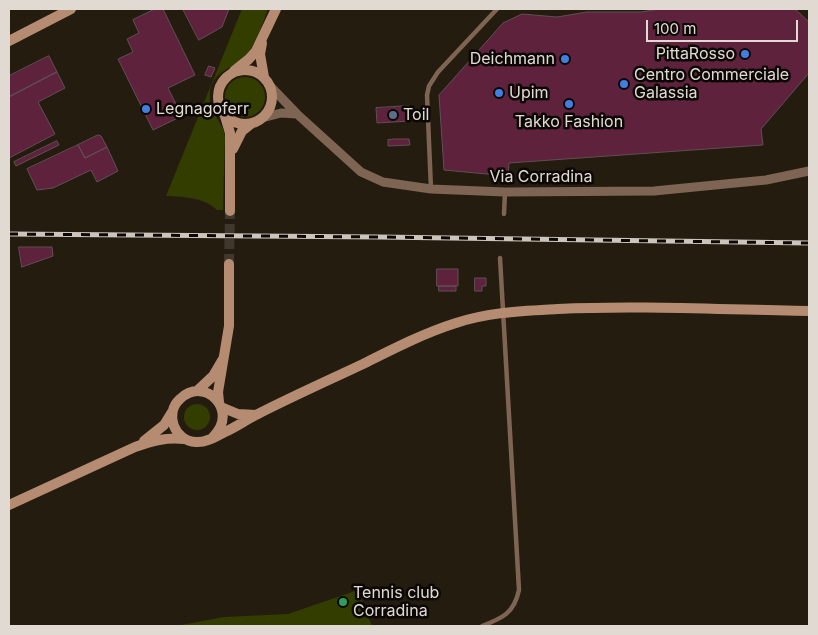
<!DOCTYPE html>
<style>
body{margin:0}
#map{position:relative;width:818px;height:635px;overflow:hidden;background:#251c10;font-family:Inter,sans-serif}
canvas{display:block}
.frame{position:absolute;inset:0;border:10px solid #e0dad2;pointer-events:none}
.scale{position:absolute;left:646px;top:20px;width:152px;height:22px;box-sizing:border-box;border:2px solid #e0dad2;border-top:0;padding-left:6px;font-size:15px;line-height:18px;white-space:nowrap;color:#e0dad2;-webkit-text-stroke:4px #0b0704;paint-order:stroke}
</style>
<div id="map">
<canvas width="818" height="635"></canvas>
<div class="frame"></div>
<div class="scale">100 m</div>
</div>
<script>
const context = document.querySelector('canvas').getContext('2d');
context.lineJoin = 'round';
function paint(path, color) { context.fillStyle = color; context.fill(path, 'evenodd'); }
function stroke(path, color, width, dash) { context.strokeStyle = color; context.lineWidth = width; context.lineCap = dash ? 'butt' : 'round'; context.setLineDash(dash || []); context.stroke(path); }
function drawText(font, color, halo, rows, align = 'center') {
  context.font = font + ' Inter,sans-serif'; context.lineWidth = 5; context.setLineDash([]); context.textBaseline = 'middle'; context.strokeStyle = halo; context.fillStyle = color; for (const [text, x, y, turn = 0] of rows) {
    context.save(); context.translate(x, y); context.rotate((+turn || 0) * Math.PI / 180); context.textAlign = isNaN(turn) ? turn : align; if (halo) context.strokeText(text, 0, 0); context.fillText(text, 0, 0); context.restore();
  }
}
paint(new Path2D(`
 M242,9h26c-5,14 -11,30 -19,43 -12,19 -42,15 -39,49 1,13 13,22 15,35l-2,74h-6c-13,-13 -34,-13 -51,-14z
 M225 97a20 20 0 1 1 40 0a20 20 0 1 1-40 0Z
 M184 417a13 13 0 1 1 26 0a13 13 0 1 1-26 0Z
 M358,590l14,36h-196l48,-9 64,-3z`), '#333d00');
const building = new Path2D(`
 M155,9h8l32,66 -27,13 14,28 -29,14 -35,-71 15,-7 -6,-13 12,-6 -6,-13z
 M183,9h46l-7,18 -23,13z
 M659,9h136l14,13v51l-48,56 2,16 -254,18 -1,13 -64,-6 -5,-75 64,-72 19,-9 35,3 30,-5h54z
 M49,56l8,16 -48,25v-21z
 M209,66l6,2 -4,9 -6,-2z
 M57,72l8,16 -27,14 17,32 -46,24v-61z
 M409,106l1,15 -33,2 -1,-15z
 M98,135l3,1 6,11 -22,11 -7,-13z
 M394,139h15l1,6 -22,1v-6z
 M57,141l2,4 -43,21 -2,-4z
 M78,145l7,13 22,-11 11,24 -21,11 -6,-12 -38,18 -16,2 -10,-21z
 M19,247h33l1,9 -31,11z
 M437,269h21v17h-21z
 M475,278h11v8h-4v5h-7z
 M439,286h17v5h-17z`);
paint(building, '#5f223d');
stroke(building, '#604f55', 1);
stroke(new Path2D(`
 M229,264l1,-53`), '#41382d', 10, [10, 5]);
stroke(new Path2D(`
 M431,189l-4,-94 2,-9 9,-14 59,-63
 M504,214l1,-22
 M482,626c21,-8 32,-13 37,-36l-19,-332`), '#7e6453', 4.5);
stroke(new Path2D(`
 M269,85l28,29 64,58 22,10 48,7 74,3 149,-1 112,-11 43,-9
 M262,118l19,-5 16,1`), '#7e6453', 9);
stroke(new Path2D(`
 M9,41l62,-32
 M262,43l-2,11 4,23
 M218 97a27 27 0 1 1 54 0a27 27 0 1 1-54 0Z
 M234,71l15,-12 7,-8 20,-42
 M225,116l5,17v78
 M233,149l9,-18 10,-8
 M197,391l16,-15 10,-17
 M219,402l-1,-10 11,-66v-62
 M221,407l17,7 18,1
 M213,437c27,-26 -8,-62 -33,-38 -16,14 -6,42 16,43 10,1 21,-6 29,-10 11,-5 21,-12 31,-17 35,-18 71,-34 107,-51 30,-15 61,-31 93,-41 33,-11 67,-12 102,-14 83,-4 168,1 251,2
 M144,441l20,-16 8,-13
 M9,505l126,-58c17,-6 31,-10 49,-8`), '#b58c71', 10);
const rail = new Path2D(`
 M9,234l370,3 430,6`);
stroke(rail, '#ccc5bd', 5);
stroke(rail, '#0b0704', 3, [9]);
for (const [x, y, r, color] of [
 [745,54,5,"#3f7fe0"],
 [565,59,5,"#3f7fe0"],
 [624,84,5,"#3f7fe0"],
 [499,93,5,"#3f7fe0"],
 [569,104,5,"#3f7fe0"],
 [146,109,5,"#3f7fe0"],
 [393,115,5,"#5c6f8a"],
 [343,602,5,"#2e9e5b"]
]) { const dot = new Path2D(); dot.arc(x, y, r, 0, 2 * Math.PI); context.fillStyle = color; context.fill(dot); stroke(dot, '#0b0704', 2); }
drawText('16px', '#e0dad2', '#0b0704', [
 ["PittaRosso",735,54,"right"],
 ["Deichmann",555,59,"right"],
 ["Centro Commerciale",634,75],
 ["Galassia",634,93],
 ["Upim",509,93],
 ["Legnagoferr",156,109],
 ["Toil",403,115],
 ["Takko Fashion",569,122,"center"],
 ["Tennis club",353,593],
 ["Corradina",353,611]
], 'left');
drawText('16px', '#e0dad2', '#0b0704', [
 ["Via Corradina",541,177]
]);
</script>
